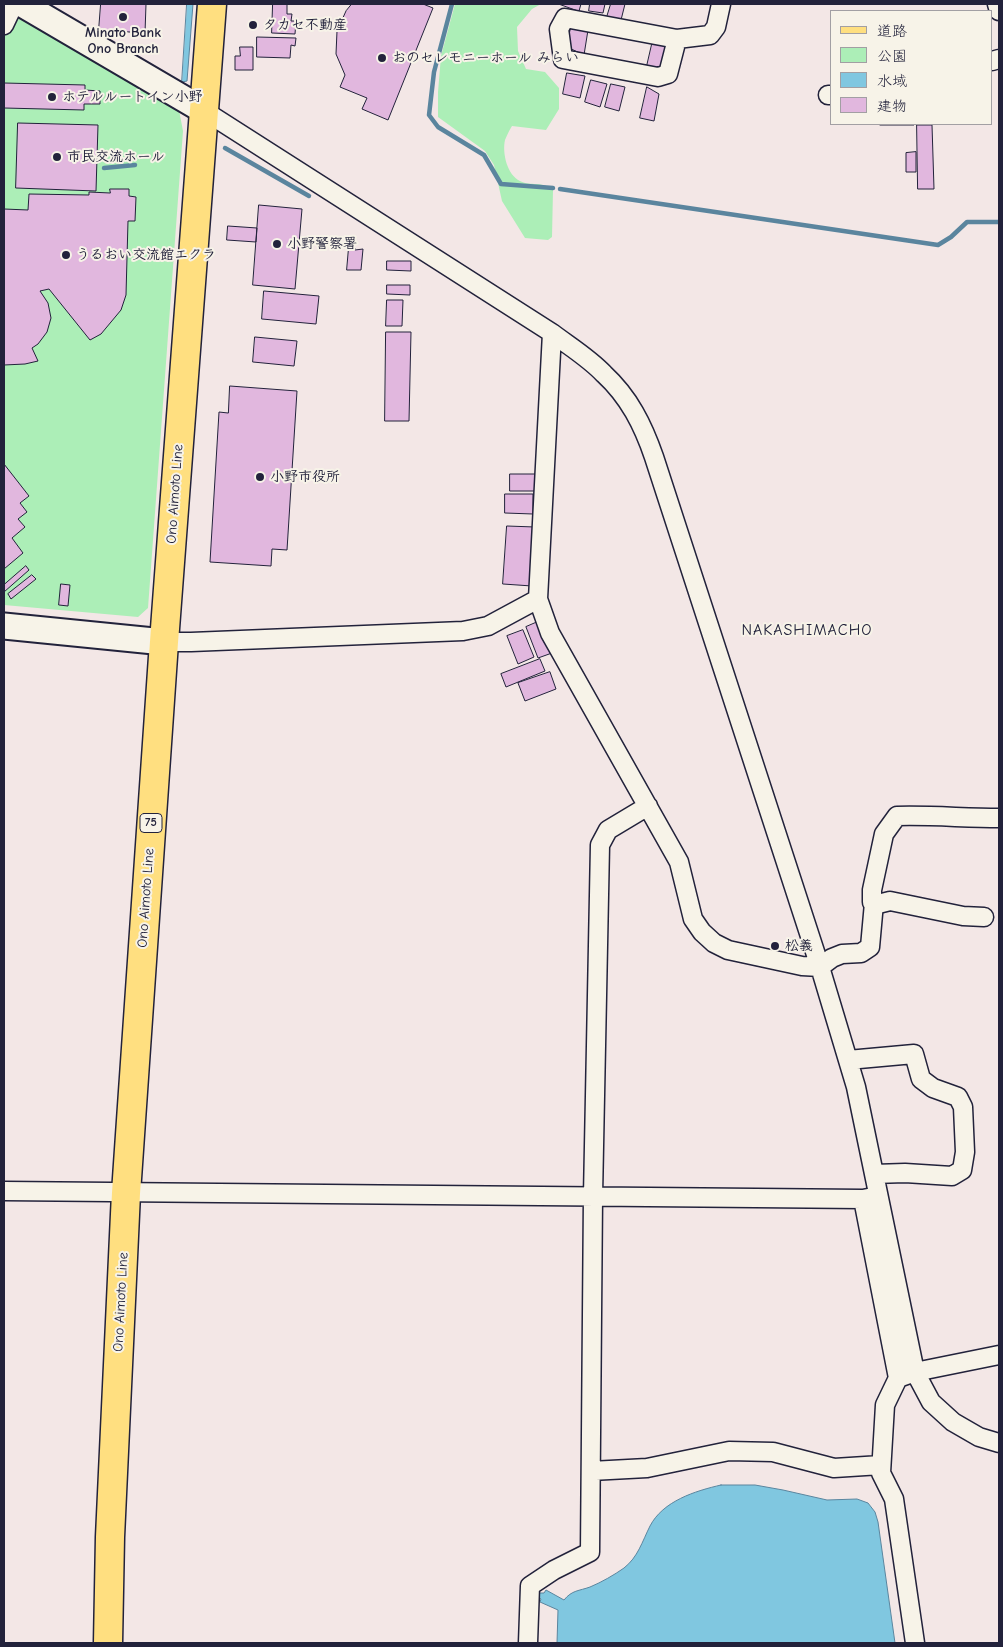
<!DOCTYPE html>
<meta charset="utf-8">
<style>
body{margin:0}
#map{position:relative;width:1003px;height:1647px;overflow:hidden;background:#f3e7e6;font-family:"Comic Neue","Klee One",sans-serif}
canvas{display:block}
.frame{position:absolute;inset:0;border:5px solid #22223b;pointer-events:none}
.legend{position:absolute;left:830px;top:10px;width:162px;height:115px;box-sizing:border-box;background:#f7f3e8;border:1px solid #a29fa3;margin:0;padding:6px 9px;list-style:none;font-size:15px;color:#22223b}
.legend li{display:flex;align-items:center;gap:10px;height:25px}
.legend b{width:25px;border:1px solid #a29fa3}
</style>
<div id="map">
<canvas width="1003" height="1647"></canvas>
<div class="frame"></div>
<ul class="legend">
<li><b style="height:6px;background:#ffdf80"></b>道路</li>
<li><b style="height:14px;background:#aceeb7"></b>公園</li>
<li><b style="height:14px;background:#80c7e0"></b>水域</li>
<li><b style="height:14px;background:#e1b7de"></b>建物</li>
</ul>
</div>
<script>
const context = document.querySelector('canvas').getContext('2d');
context.lineJoin = 'round';
function paint(path, color) { context.fillStyle = color; context.fill(path, 'evenodd'); }
function stroke(path, color, width, dash) { context.strokeStyle = color; context.lineWidth = width; context.lineCap = dash ? 'butt' : 'round'; context.setLineDash(dash || []); context.stroke(path); }
function drawText(font, color, halo, rows, align = 'center') {
  context.font = font + ' "Comic Neue","Klee One",sans-serif'; context.lineWidth = 4; context.setLineDash([]); context.textBaseline = 'middle'; context.strokeStyle = halo; context.fillStyle = color; for (const [text, x, y, turn = 0] of rows) {
    context.save(); context.translate(x, y); context.rotate((+turn || 0) * Math.PI / 180); context.textAlign = isNaN(turn) ? turn : align; if (halo) context.strokeText(text, 0, 0); context.fillText(text, 0, 0); context.restore();
  }
}
paint(new Path2D(`
 M455,4h86l-9,5 -15,18 1,24 8,18 19,3 14,16v21l-13,21 -34,-4c-3,5 -5,9 -7,14 -3,13 2,35 15,41 12,6 20,-1 33,9l-1,47 -4,3 -23,-2 -23,-37 -8,-36 -9,-14 -47,-34v-25l3,-36z
 M4,7l175,103 4,21 -35,477 -10,9 -134,-12z`), '#aceeb7');
const water = new Path2D(`
 M187,4h6l-6,77 -5,1z
 M721,1485h34l28,5 44,10 30,-1 11,4 7,9 3,10 17,121h-338l1,-33 -18,-8 1,-3 -3,-2v-4h6l2,-3 18,10c8,-10 15,-9 26,-13 12,-5 24,-12 34,-19 14,-11 18,-26 26,-42 13,-25 45,-35 71,-41z`);
paint(water, '#80c7e0');
stroke(water, '#5a859e', 1);
stroke(new Path2D(`
 M452,4l-18,68 -5,43 9,12 46,28 17,29 52,4
 M225,148l84,48
 M104,168l31,-3
 M560,189l378,56 13,-8 16,-15h32`), '#5a859e', 4.5);
const building = new Path2D(`
 M101,4h45l-1,29 -46,-3z
 M273,4h14v10h5l-1,7h5l-1,13 -23,-1z
 M352,4h71l10,4 -45,112 -26,-11 5,-11 -27,-11 5,-12 -9,-21 1,-23 9,-20z
 M559,4h22l-2,7z
 M590,4h15l-2,9 -14,-2z
 M611,4h14l-4,16 -14,-3z
 M571,27l17,3 -4,25 -17,-8z
 M257,37l39,1 -1,8 -4,-1 -1,13 -33,-1z
 M653,40l15,4 -5,26 -16,-4z
 M240,47h13v23h-18v-14h5z
 M567,73l18,3 -5,22 -17,-4z
 M591,80l16,4 -7,23 -15,-5z
 M4,83l81,2v5l15,1v13h-16v6l-80,-2z
 M611,84l14,3 -6,24 -14,-4z
 M647,87l12,7 -5,27 -14,-3z
 M18,123l80,2 -2,66 -80,-3z
 M880,124h34v1h-34z
 M917,125h15l2,64h-16z
 M916,152v20h-10v-19z
 M110,189h19v7l7,1 -1,24h-7l-2,74 -5,15 -20,24 -11,6 -41,-51 -9,2 8,12 3,15 -4,14 -9,12 -6,4 6,13 -13,3 -21,1v-156l24,1 1,-16 60,1v-3l21,1z
 M259,205l43,4 -7,80 -42,-4z
 M228,226l29,2 -1,14 -29,-2z
 M349,247l6,1v2l8,-1 -2,21h-14z
 M387,261h24v10l-24,-1z
 M387,285h23v10l-23,-1z
 M264,291l55,5 -3,28 -54,-5z
 M387,300h16l-1,26h-16z
 M386,332h25l-2,89h-24z
 M255,337l42,4 -3,25 -41,-4z
 M230,386l67,5 -10,159 -15,-1 -1,17 -61,-4 9,-150 9,1z
 M4,464l25,32 -9,7 7,9 -9,7 7,8 -13,11 11,15 -19,16z
 M510,474h26v17h-26z
 M505,494h28v20l-28,-1z
 M507,526l28,1 -3,59 -29,-2z
 M26,566l3,4 -25,22v-7z
 M32,575l4,4 -25,20 -3,-5z
 M61,584l9,1 -2,21 -9,-1z
 M540,621l12,32 -14,5 -12,-31z
 M523,630l11,27 -16,7 -11,-28z
 M540,659l5,12 -39,16 -5,-13z
 M550,672l6,17 -31,12 -7,-18z`);
paint(building, '#e1b7de');
stroke(building, '#22223b', 1);
const street = new Path2D(`
 M997,4l2,7
 M4,25l10,-21
 M677,39l-112,-21 -6,11 4,30 95,18 10,-3 9,-35 33,-4 6,-8 5,-23
 M992,61l7,-2
 M828,95h4
 M203,110l349,223c17,13 37,25 52,41 25,23 39,51 50,83l166,510 36,120 59,285 16,30 22,20 26,15 20,6
 M552,333l-14,266 12,34 129,229 14,57 9,13 12,11 14,7 74,16 18,1 12,-9 10,-4 19,-1 9,-6 4,-44
 M164,642h27l272,-11 25,-5 50,-27
 M984,917l-21,-1 -73,-15 -12,3 -6,-2v-12l12,-56 13,-18c34,-1 68,2 102,2
 M848,1060l66,-6 7,25 12,9 25,9 5,10 2,45 -3,18 -10,6 -47,-3 -31,1
 M4,1191l859,8 15,-3
 M863,1199l35,179
 M591,1471l56,-3 82,-17 44,1 61,16 47,-3
 M528,1643l2,-57 24,-16 36,-18 3,-356 7,-351 8,-15 40,-24
 M915,1643l-21,-144 -13,-26 4,-68 13,-27 17,-6 84,-17`);
const secondary = new Path2D(`
 M22,4l181,106
 M4,626l160,16`);
const primary = new Path2D(`
 M108,1643l2,-106 16,-344 38,-551 48,-638`);
stroke(street, '#22223b', 21);
stroke(secondary, '#22223b', 29);
stroke(primary, '#22223b', 31);
stroke(street, '#f7f3e8', 18);
stroke(secondary, '#f7f3e8', 25);
stroke(primary, '#ffdf80', 28);
for (const [x, y, r, color] of [
 [123,17,5,"#22223b"],
 [253,25,5,"#22223b"],
 [382,58,5,"#22223b"],
 [52,97,5,"#22223b"],
 [57,157,5,"#22223b"],
 [277,244,5,"#22223b"],
 [66,255,5,"#22223b"],
 [260,477,5,"#22223b"],
 [775,946,5,"#22223b"]
]) { const dot = new Path2D(); dot.arc(x, y, r, 0, 2 * Math.PI); context.fillStyle = color; context.fill(dot); stroke(dot, '#f7f3e8', 2); }
for (const [x, y, w] of [
 [151,823,22]
]) { const box = new Path2D(); box.roundRect(x - w / 2, y - 9.5, w, 19, 4); context.fillStyle = '#f7f3e8'; context.fill(box); stroke(box, '#22223b', 1); }
drawText('bold 12px', '#22223b', null, [
 ["75",151,823]
]);
drawText('bold 14px', '#22223b', '#f7f3e8', [
 ["タカセ不動産",263,25],
 ["Minato Bank",123,33,"center"],
 ["Ono Branch",123,49,"center"],
 ["おのセレモニーホール みらい",392,58],
 ["ホテルルートイン小野",62,97],
 ["市民交流ホール",67,157],
 ["小野警察署",287,244],
 ["うるおい交流館エクラ",76,255],
 ["小野市役所",270,477],
 ["松義",785,946]
], 'left');
drawText('14px', '#22223b', '#f7f3e8', [
 ["Ono Aimoto Line",175,494,-86],
 ["Ono Aimoto Line",146,898,-86],
 ["Ono Aimoto Line",121,1302,-87]
]);
context.letterSpacing = '1px';
drawText('16px', '#22223b', '#f7f3e8', [
 ["NAKASHIMACHO",807,630]
]);
context.letterSpacing = '0px';
</script>
